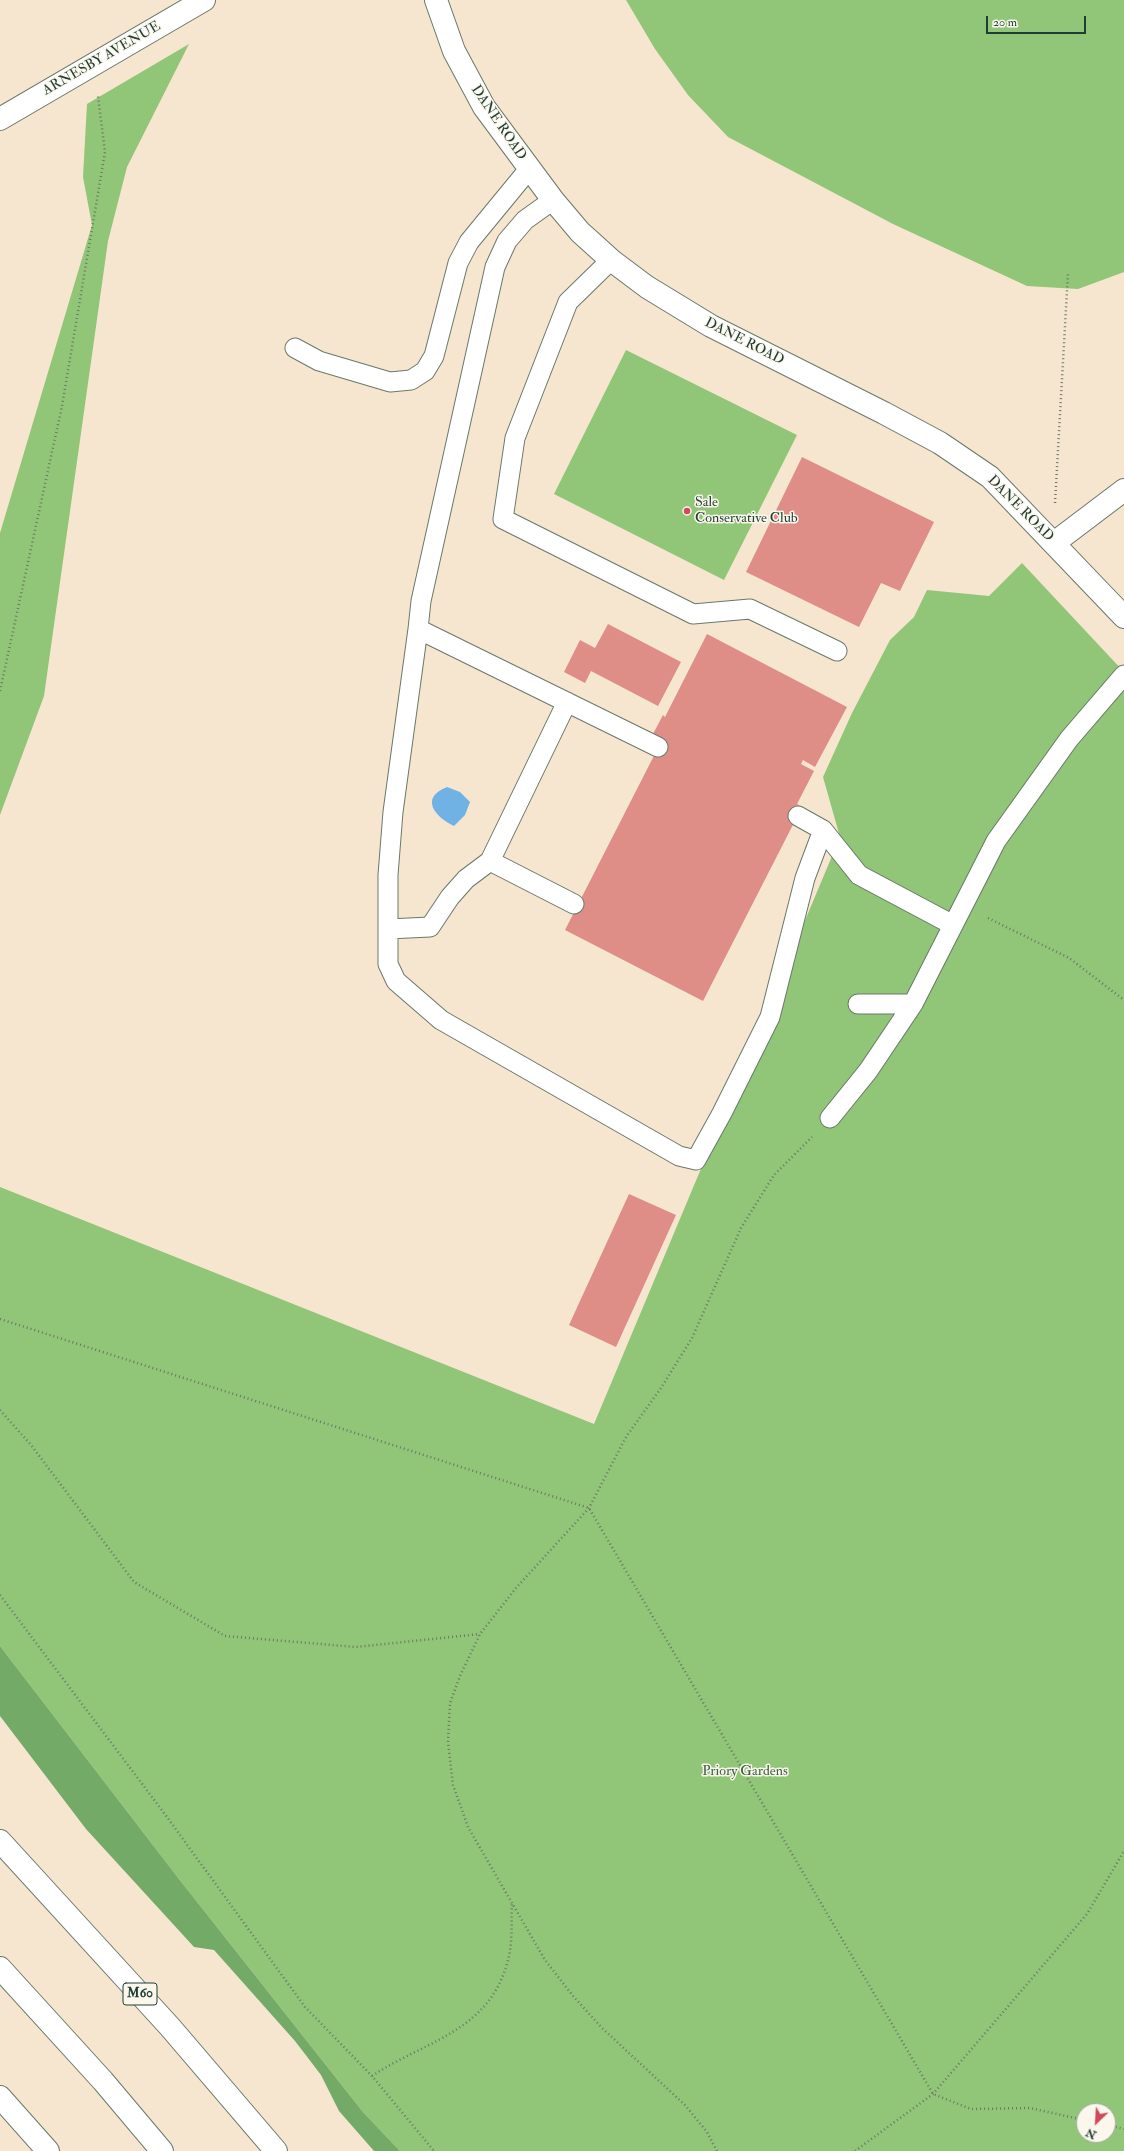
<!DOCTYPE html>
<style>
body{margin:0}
#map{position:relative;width:1124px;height:2151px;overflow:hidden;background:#f6e6cf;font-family:"IM FELL Double Pica",serif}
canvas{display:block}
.north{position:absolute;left:1076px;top:2103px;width:40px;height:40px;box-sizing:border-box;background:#fbf7ec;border:1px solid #a3ada2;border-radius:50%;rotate:205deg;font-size:11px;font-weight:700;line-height:16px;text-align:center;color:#1f3d34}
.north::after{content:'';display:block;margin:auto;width:14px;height:18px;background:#d1495b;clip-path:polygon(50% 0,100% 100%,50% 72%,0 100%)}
.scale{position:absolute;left:986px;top:16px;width:100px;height:18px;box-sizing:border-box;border:2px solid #1f3d34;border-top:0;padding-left:5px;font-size:12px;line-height:14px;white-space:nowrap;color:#1f3d34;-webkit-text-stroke:3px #fbf7ec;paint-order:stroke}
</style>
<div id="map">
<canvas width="1124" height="2151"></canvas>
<div class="north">N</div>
<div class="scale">20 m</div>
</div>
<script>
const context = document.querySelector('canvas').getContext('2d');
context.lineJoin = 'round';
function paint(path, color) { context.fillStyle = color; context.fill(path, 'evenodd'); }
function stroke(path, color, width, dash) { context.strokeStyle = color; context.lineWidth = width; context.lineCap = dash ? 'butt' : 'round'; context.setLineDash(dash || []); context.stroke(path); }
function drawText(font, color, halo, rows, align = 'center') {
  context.font = font + ' "IM FELL Double Pica",serif'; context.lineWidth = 3; context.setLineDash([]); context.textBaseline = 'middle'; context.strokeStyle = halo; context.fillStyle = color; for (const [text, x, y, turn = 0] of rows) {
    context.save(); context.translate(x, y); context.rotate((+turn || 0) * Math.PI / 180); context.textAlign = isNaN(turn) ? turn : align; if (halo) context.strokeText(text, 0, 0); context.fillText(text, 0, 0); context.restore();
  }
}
paint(new Path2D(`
 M626,0h498v272l-46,17 -51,-3 -134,-62 -165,-87 -40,-42 -33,-46z
 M189,44l-62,123 -19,74 -64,455 -44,119v-282l92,-308 -9,-48 4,-73z
 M626,350l171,85 -73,145 -170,-86z
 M1022,563l102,109v1479h-724l-37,-39 -184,-233 -179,-233v-459l594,237 246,-587 -17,-60 29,-64 38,-73 24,-23 13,-27 62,6zM1084,2111h24v24h-24z`), '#91c577');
paint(new Path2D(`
 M0,1646l179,233 184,233 37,39h-26l-35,-40 -18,-36 -26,-34 -81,-91 -20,-3 -108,-118 -86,-113z`), '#74aa68');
paint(new Path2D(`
 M447,787l13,5 10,10 -5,13 -11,11c-19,-9 -35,-28 -7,-39z`), '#71b2e5');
paint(new Path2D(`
 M802,457l132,65 -34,69 -19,-8 -22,44 -113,-55z
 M608,624l73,38 -23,44 -67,-35 -6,12 -21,-11 16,-32 15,8z
 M707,634l140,73 -32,60 -12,-7 -2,4 13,7 -17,33 5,3 -99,194 -138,-71 98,-192 -10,-4 10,-19 2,2z
 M629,1194l47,21 -60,132 -47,-22z`), '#de8e86');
const service = new Path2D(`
 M553,200l-28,20 -18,21 -12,26 -74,334 -3,28 240,118
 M611,260l-43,42 -53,136 -12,81 190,95 57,-5 87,42
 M295,348l24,13 71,21 21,-2 14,-9 9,-15 24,-93 11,-21 60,-73
 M418,629l-25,183 -5,63v89l8,17 45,39 238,136 17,4 26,-47 48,-96 35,-139 18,-48
 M798,816l25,14 36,45 94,50
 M490,861l84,43
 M388,929l42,-2 20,-30 16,-18 24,-18 77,-159
 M858,1004h55
 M830,1118l38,-47 45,-67 83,-163 73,-102 55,-64`);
const minor = new Path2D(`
 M0,119l204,-119
 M1054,543l70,-53`);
const secondary = new Path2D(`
 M436,0l18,51 30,56 69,93 27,32 31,28 36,27 64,39 173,87 56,30 50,34 134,140`);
const motorway = new Path2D(`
 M0,1841l170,186 106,124
 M0,1968l103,113 59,70
 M0,2097l48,54`);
stroke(service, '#6a786a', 21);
stroke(minor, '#6a786a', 24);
stroke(secondary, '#6a786a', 24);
stroke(motorway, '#6a786a', 24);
stroke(new Path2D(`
 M1055,503l13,-230
 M0,691l62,-285 43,-254 -7,-56
 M988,918l81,40 55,42
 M0,1319l589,189 344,586 38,15 59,-1 54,12
 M0,1410l31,35 103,137 91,54 131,11 124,-13
 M0,1595l164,218 141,194 67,69 62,75
 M372,2076c52,-35 118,-44 136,-116 5,-17 3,-39 4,-57
 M1108,2125l16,4
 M717,2151l-10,-19 -22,-27 -83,-77 -29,-32 -28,-36 -77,-133 -15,-42 -5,-43 2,-39 10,-27 20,-42 36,-46 73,-80 37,-71 35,-49 31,-50 49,-110 33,-53 38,-38
 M855,2151l78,-57 154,-180 37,-63`), '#6a786a', 2.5, [1, 3]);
stroke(service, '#fff', 19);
stroke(minor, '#fff', 22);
stroke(secondary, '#fff', 22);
stroke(motorway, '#fff', 22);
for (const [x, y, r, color] of [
 [687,511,4,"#d1495b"]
]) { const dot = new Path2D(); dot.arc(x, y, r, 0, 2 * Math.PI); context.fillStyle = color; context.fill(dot); stroke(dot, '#fbf7ec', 1.5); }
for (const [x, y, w] of [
 [140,1994,34]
]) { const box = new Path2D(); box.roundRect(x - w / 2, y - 11, w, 22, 3); context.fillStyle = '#fbf7ec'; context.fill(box); stroke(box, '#1f3d34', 1); }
drawText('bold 13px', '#1f3d34', null, [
 ["M60",140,1994]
]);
drawText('14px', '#1f3d34', '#fbf7ec', [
 ["ARNESBY AVENUE",102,59,-30],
 ["DANE ROAD",498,123,56],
 ["DANE ROAD",744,342,27],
 ["DANE ROAD",1020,509,45]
]);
drawText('14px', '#1f3d34', '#fbf7ec', [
 ["Sale",695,503],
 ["Conservative Club",695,519]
], 'left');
drawText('14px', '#3c5f45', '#fbf7ec', [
 ["Priory Gardens",745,1772]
]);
</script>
